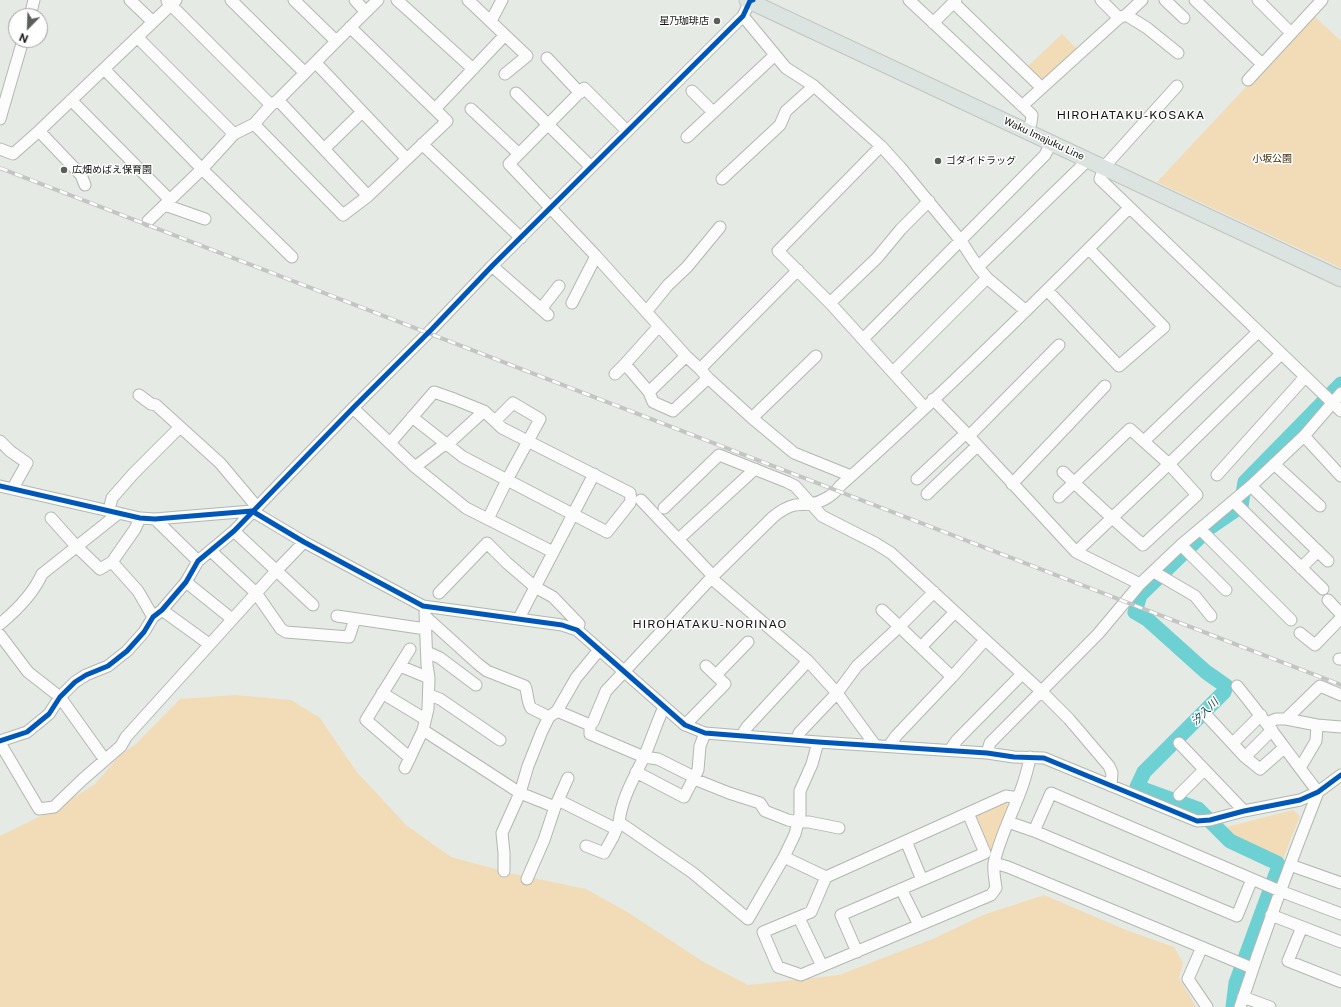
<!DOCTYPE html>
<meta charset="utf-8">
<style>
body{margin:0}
#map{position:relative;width:1341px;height:1007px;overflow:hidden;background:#e5eae4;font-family:"Public Sans",sans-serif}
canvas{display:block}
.north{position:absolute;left:8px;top:8px;width:40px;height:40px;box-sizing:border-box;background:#fff;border:1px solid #a0a19f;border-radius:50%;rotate:203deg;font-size:11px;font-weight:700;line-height:16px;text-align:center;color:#111410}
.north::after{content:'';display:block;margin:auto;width:14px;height:18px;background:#5b5f5a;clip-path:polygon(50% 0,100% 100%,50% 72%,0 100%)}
</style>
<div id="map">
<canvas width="1341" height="1007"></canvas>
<div class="north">N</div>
</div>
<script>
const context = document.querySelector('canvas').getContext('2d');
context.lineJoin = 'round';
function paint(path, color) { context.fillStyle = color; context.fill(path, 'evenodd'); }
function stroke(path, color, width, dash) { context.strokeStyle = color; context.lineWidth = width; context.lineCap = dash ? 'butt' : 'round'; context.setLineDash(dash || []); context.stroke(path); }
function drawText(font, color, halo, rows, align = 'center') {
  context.font = font + ' "Public Sans","Noto Sans JP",sans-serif'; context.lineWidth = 3; context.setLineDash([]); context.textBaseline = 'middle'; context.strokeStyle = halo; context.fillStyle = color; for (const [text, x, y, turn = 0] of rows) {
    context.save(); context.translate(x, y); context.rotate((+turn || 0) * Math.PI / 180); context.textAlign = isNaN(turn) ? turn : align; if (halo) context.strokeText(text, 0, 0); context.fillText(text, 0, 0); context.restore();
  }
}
paint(new Path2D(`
 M1313,15l28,26v227l-184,-86z
 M1062,34l15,15 -35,34 -15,-16z
 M235,695l56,5 29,18 36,53 50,54 45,32 63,17 72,15 43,24 73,48 46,24 91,-10 96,-37 48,-23 61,-20 82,35 48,17 9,16 -4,15 17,29h-1196v-171l53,-26 42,-26 25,-29 16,-11 44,-45z
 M1005,802l4,5 -17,48h-3l-16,-36 3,-6z
 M1293,810l7,6 -19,48 -50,-24 -12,-11z`), '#f2dcb8');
stroke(new Path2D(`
 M1233,1007l3,-24 43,-117 -2,-3 -47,-22 -32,-32 -61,-22 7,-15 80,-80 2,-6 -20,-14 -59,-53 -12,-7 5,-17 69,-67 32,-22 4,-24 96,-98`), '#6dd0d2', 15);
const minor = new Path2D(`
 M130,0l23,22
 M231,0l74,73
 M294,0l42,41
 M355,0l11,12
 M397,0l76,69
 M468,0l59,56 -22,18
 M909,0l123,115 -1,8 -4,8
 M1101,0l18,18
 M1165,0l19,18
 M1195,0l67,64
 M1258,0l33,33
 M167,1l104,104
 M953,2l89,86
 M1126,15l21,13 31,25
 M30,16l4,-16
 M743,16l43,52 28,18 67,60 19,21 61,74 17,26 9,11 39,33
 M491,21l11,-21
 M933,23l23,-23
 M137,37l97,97
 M547,58l33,35
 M316,63l91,96 40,-38 -97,-94
 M104,69l98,100 90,88
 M1248,80l74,-80
 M1177,86l-73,81 -4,12 241,232
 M692,91l21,21
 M516,93l75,74
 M71,100l99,100
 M1022,106l97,-88 7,-3 16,-15
 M435,109l70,-74
 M471,109l48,45
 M0,119l23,-79
 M254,124l89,91 25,-19 -90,-96
 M39,131l42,44 4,10
 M627,131l-43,-43 -75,76 87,92 90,100 14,13 8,9 44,40 42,35 57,23
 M687,137l88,-82
 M422,144l99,94
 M881,146l-103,105 52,52 95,105
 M0,149l13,5 26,-23 137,-131
 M324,149l38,-37
 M722,179l58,-54 6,-14 28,-25
 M368,196l39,-37
 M165,205l40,14
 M148,221l54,-52 32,-35 20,-10 17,-19 7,-5c33,-33 66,-67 100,-100
 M492,266l56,49
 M978,267l110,-107
 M1047,290l72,76 45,-39 -75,-78
 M572,303l24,-47
 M830,303l47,-45 24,-29 28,-28
 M541,309l18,-23
 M646,312l22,-27 19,-18 33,-40
 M863,339l182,-184 6,-12
 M625,364l24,28 4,10 20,9 35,-33
 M700,369l98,-99
 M893,372l94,-94
 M615,374l10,-10 34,-38
 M649,392l37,-36
 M139,395l12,9 5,1 64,58 37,44
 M933,399l33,34 110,119 64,32
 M353,408l62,59 51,41 87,44
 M752,418l64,-62
 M969,436l90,-91
 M1304,436l37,40
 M0,441l10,10 17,12 -14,25
 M1144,441l114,-109
 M390,443l44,-51 20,7 30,12 18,17 128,65 1,6 -1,4 -23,29 -144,-75 -51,-40
 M1274,464l46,42
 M415,467l26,-20 7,-3 36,-33
 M1217,475l88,-98
 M917,479l49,-46
 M1012,484l93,-98
 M0,486l140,32 15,1 97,-8 52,31 119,64 139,19 15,5 108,95 20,8 113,9 169,11 27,4 30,1 153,63 13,-1 34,-9 56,-11 18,-8 23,-17
 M1251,486l77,75
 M927,494l50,-48
 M1059,497l71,-68 39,35 28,31 -54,50c-28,-24 -54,-48 -80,-73
 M641,500l72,76
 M1233,501l90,88
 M664,508l55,-53 68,27 8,4 27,30 53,27 16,10 151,139 27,27 40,47 3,7 -1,13
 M109,510l3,-12 22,-25 46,-46
 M51,518l25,28 24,23 12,-7 23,-33 5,-11
 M155,519l43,42
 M488,519l19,-39 33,-61 -27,-16 -18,18
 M1200,529l91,91
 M234,531l79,74
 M683,535l72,-66
 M1181,545l45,45
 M211,551l45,42 25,36 5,3 63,5 6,-18
 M1076,552l93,-88 112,-110
 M112,562l26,29 15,26
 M1301,568l17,-17
 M1154,572l41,24 16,20
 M711,578l97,83 29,32 38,52
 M186,582l46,37
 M439,593l48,-50 20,20 28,24 18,10 26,27 -2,6
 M1328,600l13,14
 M162,610l47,34
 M882,610l70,67
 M337,616l89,13
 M426,617l52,47 9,7 38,15c3,7 2,16 6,22l18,9 8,-6 33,14v9l54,23 14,2 32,16 4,4 35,14 31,10 5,8 23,9 10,2h11l30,6
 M519,618l75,-144
 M0,624c17,-14 33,-30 42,-50l77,-61
 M1300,633l15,12 26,-27
 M0,635l28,37 32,25 45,63
 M921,647l34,-35
 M427,652l13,6 36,27
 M1339,659h2
 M400,666l29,12
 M716,675l32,-33
 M1237,686c28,34 54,71 81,106 -28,71 -54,142 -78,215
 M382,693l43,26
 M429,695l11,4 60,41
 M664,707c-8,17 -13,35 -21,52 -10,21 -21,39 -24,63l74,51 55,46 36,-62 11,-23 5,-19v-24l12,-27 6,-22
 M557,711l19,-33 23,-28
 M1207,716l38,41 15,12 24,-21
 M1286,719l34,-33 21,9
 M1267,723l9,-4h10l31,6 24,2
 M590,725l3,-3 13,-31 107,-115 60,-59c7,-6 14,-10 22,-12 5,-1 11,0 16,-1 11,-2 23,-9 29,-18 100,-89 195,-183 289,-278
 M685,725l40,-41 -19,-18
 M423,730l97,63 35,14
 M742,735l5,-8 61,-66
 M797,739l2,-6 38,-40 20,-27 43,-40 34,-34
 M0,741l27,-9 22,-18 11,-17 15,-15 11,-7 22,-9 19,-15 17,-19 9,-15 9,-7 24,-28 12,-21 36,-30 119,-123 79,-79 60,-63 251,-250 7,-15 3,-1
 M0,743l39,66 15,-2 28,-27 39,-34 5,-9 151,-167 27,-28
 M1179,743l65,68
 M1233,743l28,-28
 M889,746l7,-10 56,-59 33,-37
 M950,750l7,-10 65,-66
 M987,753l3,-10 108,-109 42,-50 41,-39 70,-59 53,-50 37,-43
 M1245,757l27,-27
 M410,758l-44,-38 44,-71
 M405,768l18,-38 5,-21 1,-31 -2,-13 -2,-52
 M1300,768l16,-27 1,-16
 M636,772l48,25 14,-27 2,-24 5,-13
 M1179,795l25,-25
 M1018,798l-12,-2 -180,81 -15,35 -48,20 15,35 23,8 190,-80 5,-7c-1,-8 -3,-17 -2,-25 8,-36 30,-69 36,-106
 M558,800l58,29
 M1008,822l26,9 203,85 15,-37
 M1034,831l17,-38 229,98 61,23
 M906,841l16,39
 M586,846l18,7 9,-16 6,-14
 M784,857l42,20
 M994,863l14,4 244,101
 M1290,865l51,18
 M504,871v-18l-2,-20 18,-40 8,-27 14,-35 7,-14
 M527,879l17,-39 11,-33 13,-29
 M901,889l18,36
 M1271,915l70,27
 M799,918l23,48
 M1302,927l-14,34 53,21
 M1202,947l-14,32 19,28
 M857,952l-16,-37 144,-62 -17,-40
 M1243,997l27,10`);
const major = new Path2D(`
 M747,0l594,279`);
stroke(minor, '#b3b7b2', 13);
stroke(major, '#c1c4c1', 17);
stroke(minor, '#fbfcfb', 11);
stroke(major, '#dce4e1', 15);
const rail = new Path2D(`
 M0,168l1341,517`);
stroke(rail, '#c3c5c3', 4);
stroke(rail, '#fff', 2.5, [8]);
stroke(new Path2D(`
 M0,486l140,32 15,1 97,-8 52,31 119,64 139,19 15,5 108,95 20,8 113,9 169,11 27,4 30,1 153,63 13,-1 34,-9 56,-11 18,-8 23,-17
 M0,741l27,-9 22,-18 11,-17 15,-15 11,-7 22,-9 19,-15 17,-19 9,-15 9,-7 24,-28 12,-21 36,-30 119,-123 79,-79 60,-63 251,-250 7,-15 3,-1`), '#0057b8', 5);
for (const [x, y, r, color] of [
 [717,21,4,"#5b5f5a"],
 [938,161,4,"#5b5f5a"],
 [64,170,4,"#5b5f5a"]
]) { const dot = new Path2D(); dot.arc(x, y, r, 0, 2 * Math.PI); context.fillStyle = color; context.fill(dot); stroke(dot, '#fff', 1.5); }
drawText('10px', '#111410', '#fff', [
 ["星乃珈琲店",709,21,"right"],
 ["ゴダイドラッグ",946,161],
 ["広畑めばえ保育園",72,170]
], 'left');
drawText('10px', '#111410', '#fff', [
 ["Waku Imajuku Line",1044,139,25]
]);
drawText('10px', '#3d2804', '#fff', [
 ["小坂公園",1272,159]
]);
drawText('italic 11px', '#104b4e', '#fff', [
 ["汐入川",1205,712,-45]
]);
context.letterSpacing = '1px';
drawText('12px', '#111410', '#fff', [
 ["HIROHATAKU-KOSAKA",1131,115],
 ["HIROHATAKU-NORINAO",710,624]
]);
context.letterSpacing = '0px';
</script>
